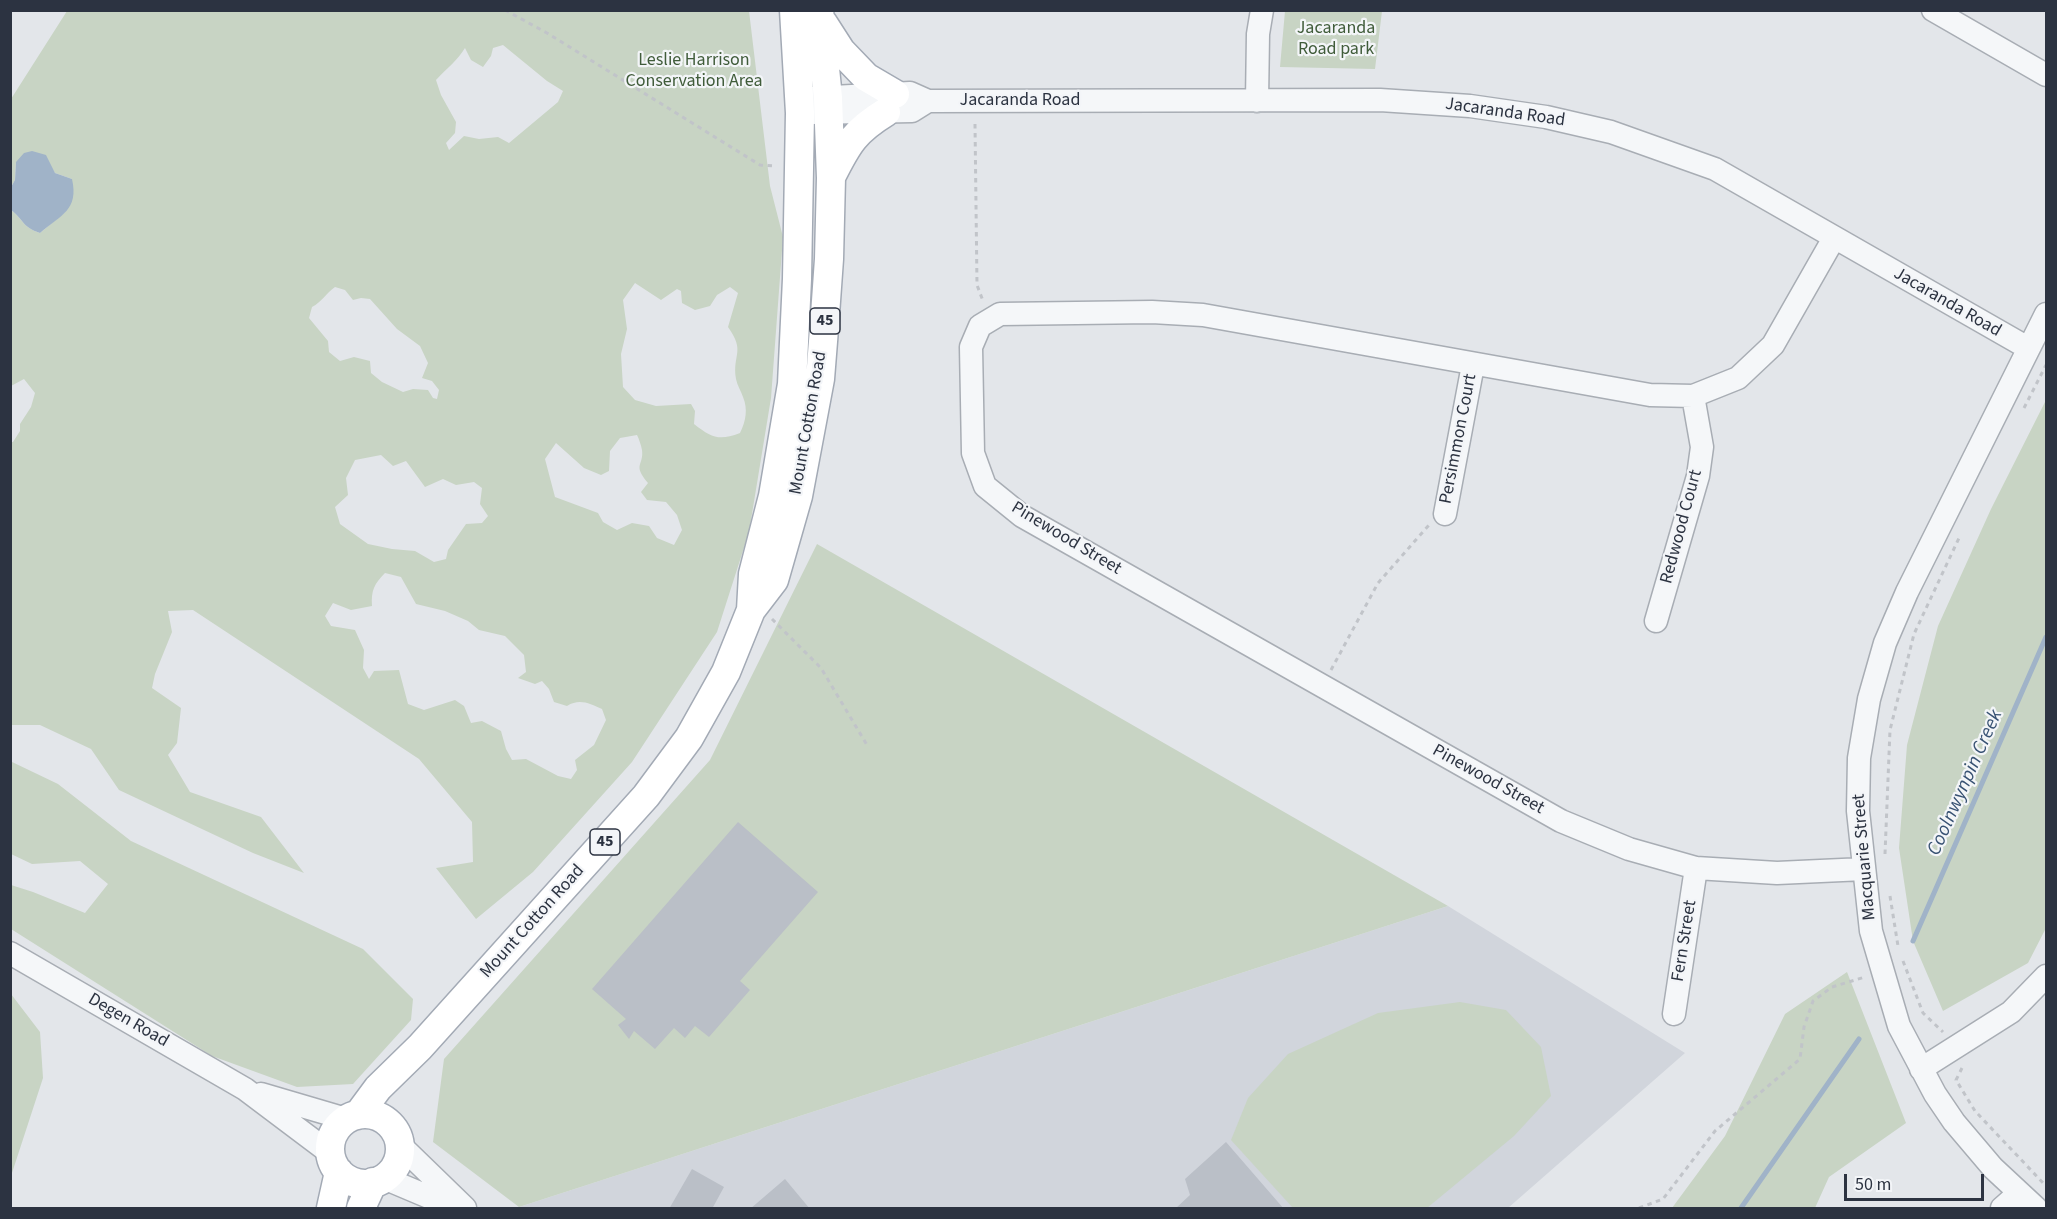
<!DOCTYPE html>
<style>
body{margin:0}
#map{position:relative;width:2057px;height:1219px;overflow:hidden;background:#e3e6ea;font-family:"Source Sans 3",sans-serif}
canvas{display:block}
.frame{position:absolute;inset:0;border:12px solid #2c3341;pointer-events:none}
.scale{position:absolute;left:1844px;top:1174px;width:140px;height:27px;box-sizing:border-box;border:3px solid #2c3341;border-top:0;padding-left:8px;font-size:18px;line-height:21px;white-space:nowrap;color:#2c3341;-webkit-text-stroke:4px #f3f5f8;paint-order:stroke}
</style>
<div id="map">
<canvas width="2057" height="1219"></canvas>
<div class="frame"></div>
<div class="scale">50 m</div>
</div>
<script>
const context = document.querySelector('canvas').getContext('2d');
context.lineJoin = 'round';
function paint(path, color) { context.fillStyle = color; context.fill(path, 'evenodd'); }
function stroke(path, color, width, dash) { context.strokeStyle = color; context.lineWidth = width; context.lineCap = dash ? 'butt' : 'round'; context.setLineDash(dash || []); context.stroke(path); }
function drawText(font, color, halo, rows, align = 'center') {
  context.font = font + ' "Source Sans 3",sans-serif'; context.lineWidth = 4.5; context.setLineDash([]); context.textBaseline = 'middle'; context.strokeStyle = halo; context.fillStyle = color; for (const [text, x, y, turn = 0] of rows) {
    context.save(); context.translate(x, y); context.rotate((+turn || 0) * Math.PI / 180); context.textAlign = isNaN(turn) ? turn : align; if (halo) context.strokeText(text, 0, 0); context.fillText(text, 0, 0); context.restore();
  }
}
paint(new Path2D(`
 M1448,906l237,147 -177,155h-985l-4,-1z`), '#d1d5dc');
paint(new Path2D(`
 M67,11h682l21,175 13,51 -12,161 -22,134 -32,100 -85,130 -99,110 -57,47 -40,-51 37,-6 -1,-40 -53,-63 -226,-149 -25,1 4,21 -17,42 -3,14 29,20 -4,35 -9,12 22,37 71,25 43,56 -51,-20 -134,-63 -28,-41 -51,-24h-29v-283h2l7,-11v-7l11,-17 4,-14 -11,-14 -13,7v-176c13,10 11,17 29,23l25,-21 7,-33 -17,-6 -6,-9 -33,-2 -1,18 -4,7v-88zM503,45l44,36 16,10 -5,11 -49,41 -11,-6 -19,2 -15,-3 -15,14 -3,-7 9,-10 1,-11 -15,-27 -5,-15c10,-11 22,-20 29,-32l6,12 12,7 8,-11 2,-8zM635,283l26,17 16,-11 4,2 1,12 13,7 15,-4 7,-11 13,-8 8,6 -10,34c18,25 4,27 8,52 1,6 5,12 7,18 5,12 3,24 -3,36 -21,8 -28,5 -46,-9l1,-13 -4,-7 -35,2 -21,-6 -12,-13 -2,-33 6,-25 -4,-29zM335,287l10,3 8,10 8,-2 9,1 27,30 23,17 8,17 -6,15 10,3 7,9 -2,9 -4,-1 -5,-8 -15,-1 -10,3 -21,-10 -11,-9 -1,-12 -16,-4 -14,4 -11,-9 -1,-11 -19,-23 3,-11c10,-5 14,-14 23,-20zM637,435c2,4 4,10 5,15 2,16 -10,14 6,33l-7,9 6,8 19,2 11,13 5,15 -8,15 -17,-7 -8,-12 -17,-3 -15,7 -14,-8 -5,-9 -43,-16 -10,-38 11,-16 28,25 17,7 8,-4 1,-20 10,-13zM381,455l12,11 13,-5 19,26 18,-8 13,6 18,-3 8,6 -2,16 8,12 -6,7 -16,1 -18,26 -2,9 -12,3 -19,-11 -23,-2 -24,-5 -28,-20 -5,-17 13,-12 -2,-17 9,-18zM385,573l16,4 15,27 29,7 23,10 11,9 26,6 19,19 2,17 -8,6 17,6 7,-3 7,8 5,13 13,4c13,-8 23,-2 35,3l4,11 -12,25 -19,15 2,10 -6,9 -13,-3 -32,-17 -14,1 -6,-11 -5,-18 -19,-10 -11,2 -7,-17 -9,-6 -31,10 -16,-6 -9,-34 -25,1 -5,8 -6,-11 1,-18 -9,-20 -24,-4 -6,-10 8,-13 18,7 21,-4c-1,-15 2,-22 13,-33z
 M1285,11h97l-7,58 -95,-2z
 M2046,400v528l-18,35 -85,48 -30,-70 -14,-93 8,-103 31,-119 53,-117z
 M817,544l631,362 -929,301 -86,-65 11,-83 266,-299z
 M10,761l48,23 73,57 232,108 50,50 -2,21 -58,64 -56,3 -85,-31 -201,-127v-44l22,7 52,21 23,-29 -28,-23 -48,3 -21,-10z
 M1847,972l59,151 -77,54 -14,31h-143l53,-72 60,-122z
 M11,994l29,38 3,46 -32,98z
 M1460,1002l46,8 35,37 10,49 -37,40 -87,72h-134l-62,-68 17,-42 40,-44 90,-41z`), '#c8d4c4');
paint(new Path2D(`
 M32,151l14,4 9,18 17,6c7,31 -11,36 -32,54 -18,-6 -16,-13 -29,-23v-23l4,-7 1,-18 8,-9z`), '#a0b3c8');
stroke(new Path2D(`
 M1913,941l133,-304
 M1741,1208l118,-169`), '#a0b3c8', 5);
paint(new Path2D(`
 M738,822l80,70 -78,89 10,9 -41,47 -14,-11 -10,12 -11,-10 -19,21 -21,-18 -5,8 -11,-14 8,-6 -34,-30z
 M1226,1142l58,67h-109l15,-14 -5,-16z
 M692,1169l32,18 -12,22h-43z
 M785,1179l25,30h-60z`), '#babfc7');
const minor = new Path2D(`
 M1933,10l113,65
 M813,98l97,-5 18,8 452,-1 90,6 76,11 65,15 104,37 313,179
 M1257,101l1,-67 4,-24
 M812,113l100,-2 16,-10
 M1834,238l-61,107 -35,33 -45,18 -43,-1 -447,-80 -51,-3 -152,2 -20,12 -9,21 2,106 12,33 37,30 539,305 68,28 67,19 81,5 87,-4
 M1445,514l28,-149
 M1656,621l42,-145 4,-29 -9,-51
 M10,953l235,136 85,64
 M1674,1014l22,-146
 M1921,1069l90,-57 35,-36
 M261,1094l85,25
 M399,1144l66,64
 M384,1178l71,30
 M2002,1208l17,-15
 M2036,1208l-43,-40 -39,-46 -19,-28 -36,-68 -28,-95 -13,-120 1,-53 10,-59 16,-56 22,-51 139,-278`);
const major = new Path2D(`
 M823,23l18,28 25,26 29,17
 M832,175c16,-32 23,-44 54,-63
 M751,610l2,-36 20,-78 19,-112 5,-105 3,-166 -6,-103
 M330 1149a35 35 0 1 1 70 0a35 35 0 1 1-70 0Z
 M358,1115l20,-27 42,-41 226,-251 43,-58 37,-66 25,-62 23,-30 24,-84 22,-117 4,-50 5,-70 2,-81 -3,-80 -9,-88
 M331,1208l8,-36
 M361,1208l12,-26`);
stroke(minor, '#a8adb4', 25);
stroke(major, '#a3aab5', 31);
stroke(new Path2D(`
 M505,10l42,23 213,132 16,1
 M975,124l2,161 6,16
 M2024,408l22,-43
 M772,619l49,49 46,77
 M1331,670l47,-87 51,-58
 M1885,854l5,-124 24,-96 45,-96
 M1890,896l8,50
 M1903,961l20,52 20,19
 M1962,1068l-6,12 19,31 71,75
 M1639,1208l24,-9 52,-68 85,-72 4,-32 9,-26 19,-14 33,-10`), '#c1c4c9', 3, [4.5, 4.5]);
stroke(minor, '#f5f7f9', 22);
stroke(major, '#fff', 28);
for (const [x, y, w] of [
 [825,321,30],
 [605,842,30]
]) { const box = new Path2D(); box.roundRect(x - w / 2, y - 13, w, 26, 4.5); context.fillStyle = '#f3f5f8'; context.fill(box); stroke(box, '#2c3341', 1.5); }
drawText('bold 16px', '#2c3341', null, [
 ["45",825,321],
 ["45",605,842]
]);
drawText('18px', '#405c3a', '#f3f5f8', [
 ["Jacaranda",1336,29],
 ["Road park",1336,50],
 ["Leslie Harrison",694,61],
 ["Conservation Area",694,82]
]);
drawText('18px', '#2c3341', '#f3f5f8', [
 ["Jacaranda Road",1020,101],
 ["Jacaranda Road",1505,113,8],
 ["Jacaranda Road",1947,303,30],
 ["Mount Cotton Road",809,423,-80],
 ["Persimmon Court",1459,439,-79],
 ["Redwood Court",1682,527,-75],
 ["Pinewood Street",1066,539,31],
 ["Pinewood Street",1488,780,29],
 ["Macquarie Street",1865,857,-95],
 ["Mount Cotton Road",533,922,-48],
 ["Fern Street",1685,941,-81],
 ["Degen Road",128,1021,30]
]);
drawText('italic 20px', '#385273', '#f3f5f8', [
 ["Coolnwynpin Creek",1966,783,-66]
]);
</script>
